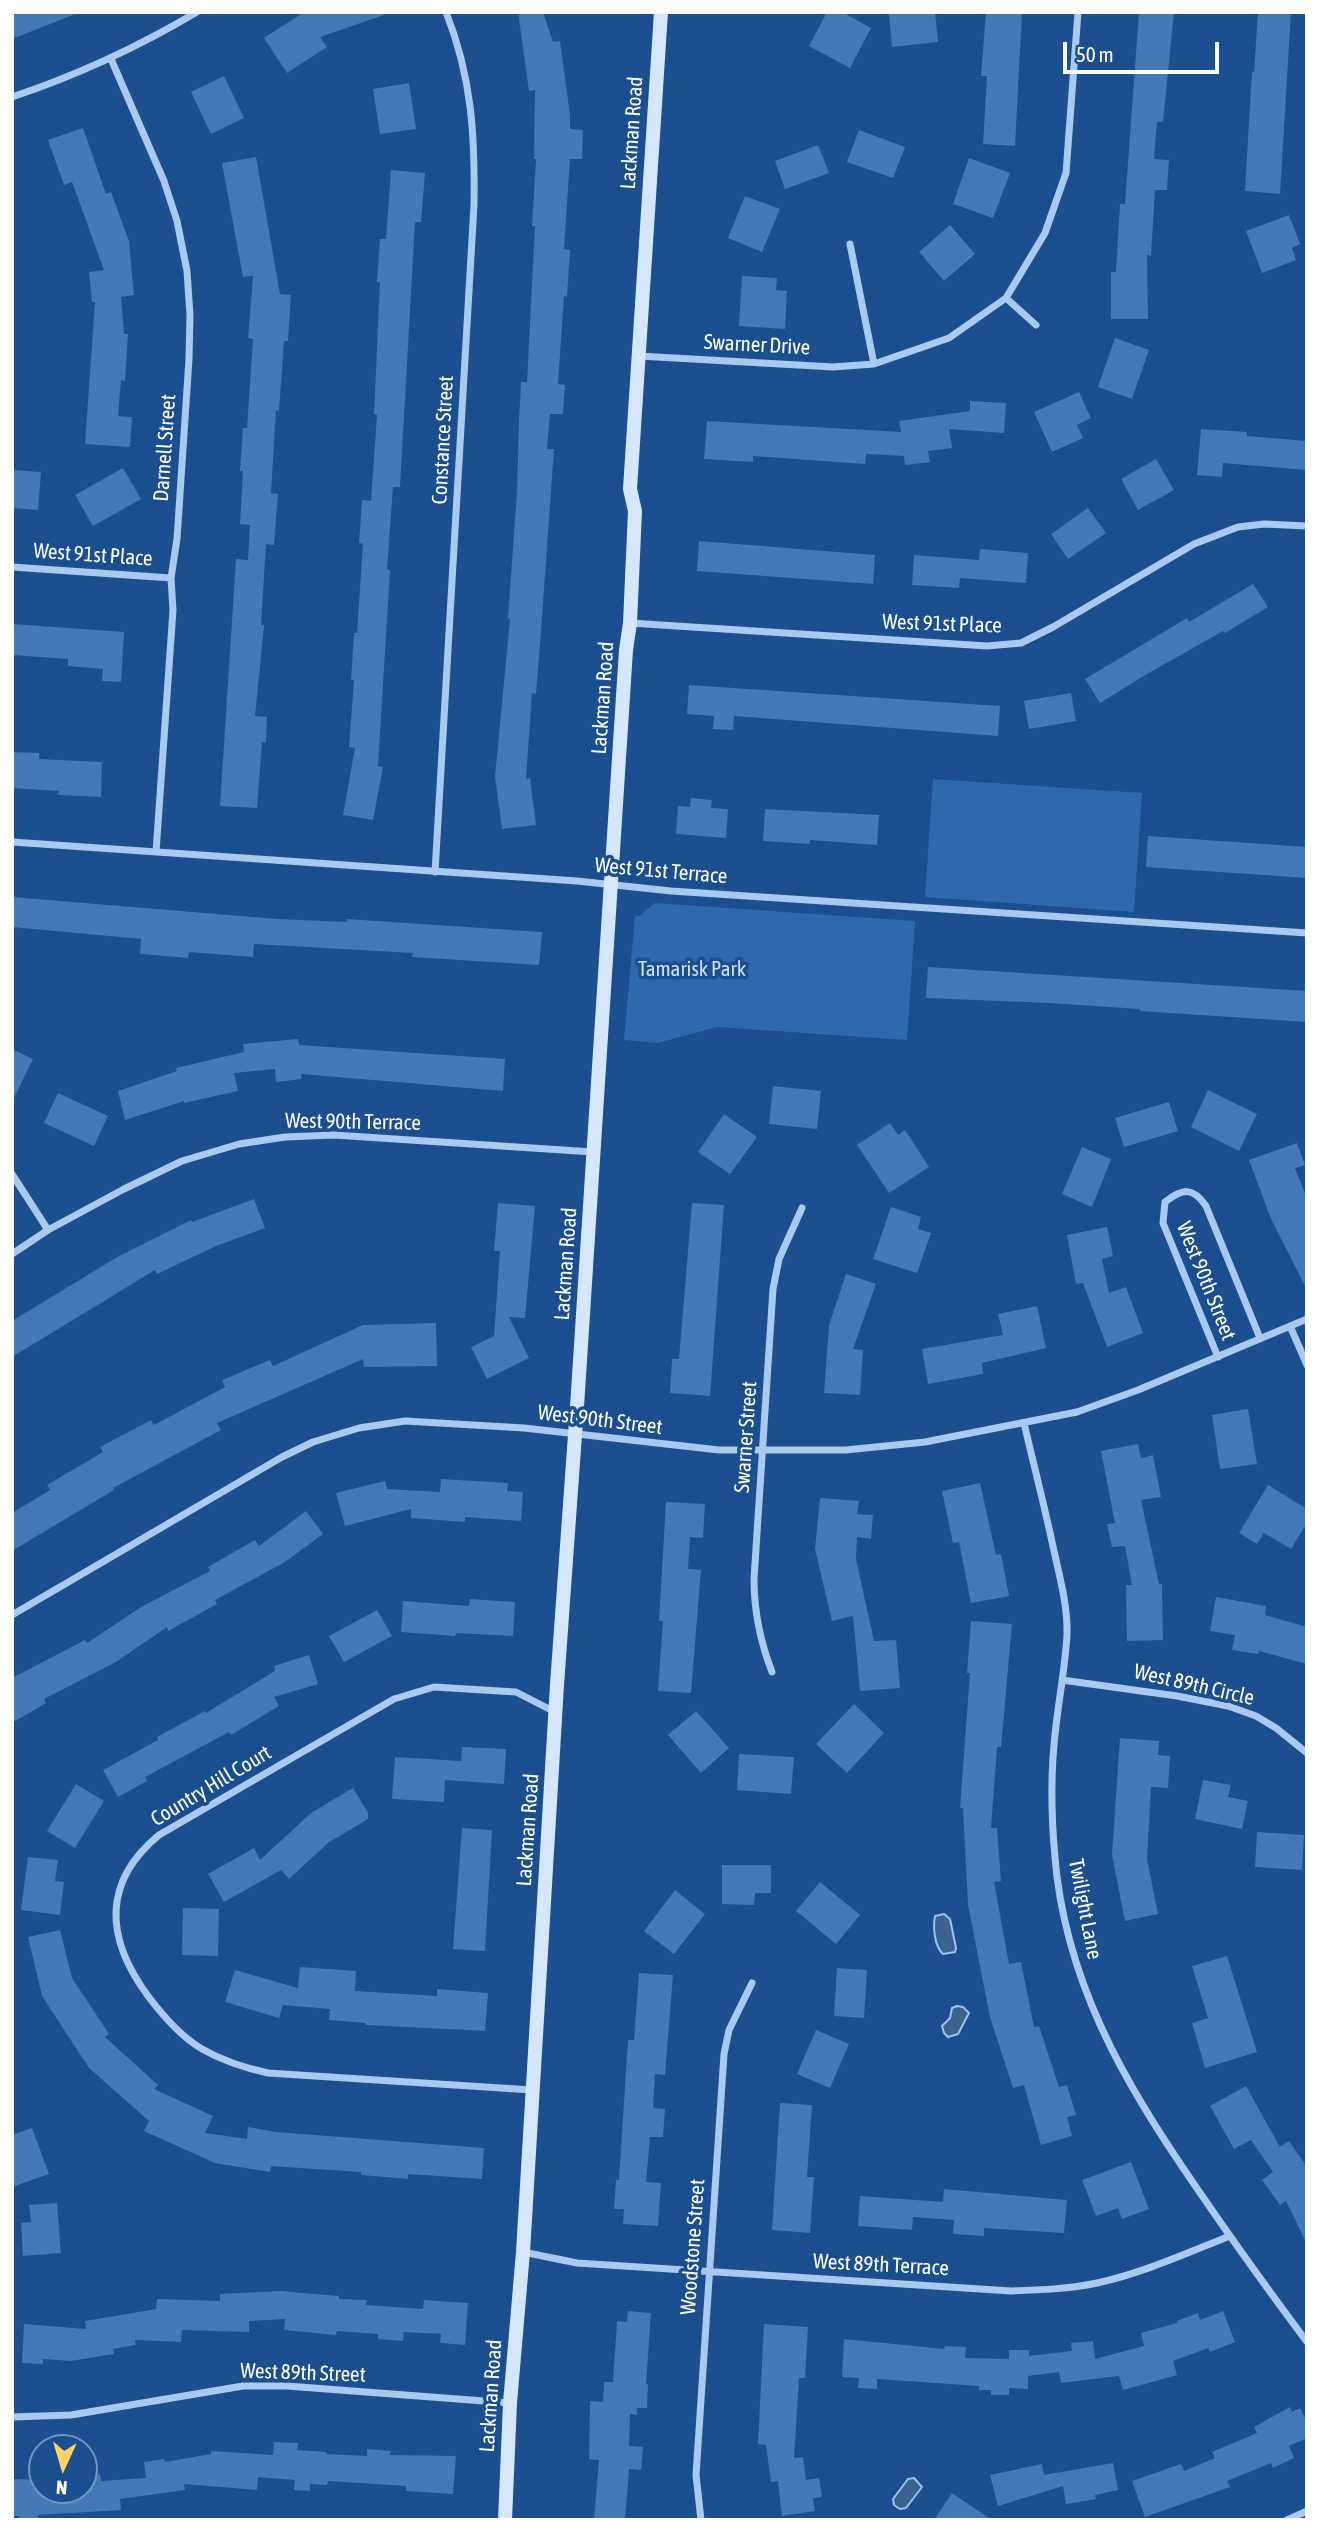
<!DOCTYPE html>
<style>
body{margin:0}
#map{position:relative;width:1319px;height:2532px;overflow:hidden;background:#1b4f8f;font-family:"Asap Condensed",sans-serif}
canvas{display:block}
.frame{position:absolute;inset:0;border:14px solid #fff;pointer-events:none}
.north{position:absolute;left:28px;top:2434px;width:70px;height:70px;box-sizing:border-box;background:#1b4f8f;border:2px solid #7695bc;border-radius:50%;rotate:184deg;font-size:19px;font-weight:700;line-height:28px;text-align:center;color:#fff}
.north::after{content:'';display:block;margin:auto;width:24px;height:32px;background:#ffd166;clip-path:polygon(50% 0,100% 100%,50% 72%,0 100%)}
.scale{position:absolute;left:1063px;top:42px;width:156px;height:32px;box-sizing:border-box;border:4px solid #fff;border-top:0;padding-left:9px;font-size:21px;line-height:24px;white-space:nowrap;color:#fff;-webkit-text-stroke:5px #1b4f8f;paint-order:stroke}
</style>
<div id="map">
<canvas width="1319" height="2532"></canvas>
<div class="frame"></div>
<div class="north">N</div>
<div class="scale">50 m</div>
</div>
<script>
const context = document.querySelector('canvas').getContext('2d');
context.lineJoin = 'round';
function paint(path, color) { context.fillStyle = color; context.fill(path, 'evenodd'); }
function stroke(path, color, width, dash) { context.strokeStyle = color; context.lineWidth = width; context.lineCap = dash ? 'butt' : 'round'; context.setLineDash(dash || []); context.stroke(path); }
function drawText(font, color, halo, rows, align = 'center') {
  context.font = font + ' "Asap Condensed",sans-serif'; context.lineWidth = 7; context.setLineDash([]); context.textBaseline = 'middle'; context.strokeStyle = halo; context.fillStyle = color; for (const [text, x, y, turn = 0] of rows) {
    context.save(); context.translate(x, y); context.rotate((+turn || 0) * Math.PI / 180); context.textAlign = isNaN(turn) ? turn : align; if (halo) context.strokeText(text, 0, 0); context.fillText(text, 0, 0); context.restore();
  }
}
paint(new Path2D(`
 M933,779l209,14 -8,119 -209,-15z
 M655,903l260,18 -8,119 -190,-13 -59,16 -34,-3 11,-124h4z`), '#2e69ad');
const water = new Path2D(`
 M944,1914l6,5 6,29 -1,4 -12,2c-9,-8 -10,-28 -8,-38z
 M957,2006l6,1 6,6 -11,21 -10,3 -4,-4 -2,-7 8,-8 2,-10z
 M914,2478l8,9 -16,21 -6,1 -6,-4 -1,-6 15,-20z`);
paint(water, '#3c6290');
stroke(water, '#9cc4f0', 2);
paint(new Path2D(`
 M12,12h66v1l-66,26z
 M304,12h80v3l-64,22 7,10 -40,26 -23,-35z
 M518,12h25l10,30 7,-1 10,74v14l13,1 -1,29h-12l-6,90 6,1 -3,47 -3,-1 -6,88 7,1 -2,29h-13l-3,35h7l-14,196 -4,49 -4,-1 -6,86 4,-1 6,47 -34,4 -7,-52 15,-158 -2,-1 9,-127 2,-70 2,-39h6l8,-156h-3l4,-67h-2l1,-69 -6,1z
 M827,12h15l29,16 -21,40 -41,-22z
 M905,12h30l3,30 -46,5 -3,-33z
 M986,12h36l-7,134 -32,-2 4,-68h-6z
 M1139,12h35l-11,110h-6l-3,37 15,1 -2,30h-12l-4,66 -4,-1 1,64h-37v-47h5l4,-68h5z
 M1258,12h33l-11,182 -35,-3 7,-120 2,1z
 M224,76l20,42 -33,16 -20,-42z
 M409,83l7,46 -36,5 -7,-45z
 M83,128l23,66 5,-2 18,49 5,54 -13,2 3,37h4l-3,47 -4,-1 -3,36 14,1 -2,30 -45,-3 10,-142h-3l-3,-30 15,-2 -32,-88 -8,3 -16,-45z
 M859,130l46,17 -12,31 -46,-16z
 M818,145l11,28 -44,16 -10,-28z
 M256,157l24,137 11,1 -3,46h-4l-5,70 -3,-1 -5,83 7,1 -4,51 -8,-1 -5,81h3l-9,91 12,1 -1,26 -4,-1 -5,66 -37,-2 16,-247 12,1 2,-35 -10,-1 3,-53h-3l3,-43h4l6,-89 -5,-1 5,-62 -10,1 -21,-114z
 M969,158l41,15 -17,45 -40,-14z
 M391,170l34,3 -4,49h-6l-15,265h-7l-6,82 3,1 -12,196 5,1 -10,53 -30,-5 12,-67 -6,-1 5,-67h-3l3,-47h3l6,-89 -4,-1 3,-43 9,1 6,-86 -3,-1 6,-132h-3l3,-43h6z
 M745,196l35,13 -18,43 -34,-14z
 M1289,215l11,29 -8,4 4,12 -34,13 -16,-42z
 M950,225l25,29 -31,27 -25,-29z
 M742,276l35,2 -1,12 11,1 -2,38 -46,-3z
 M1115,338l34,12 -17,49 -34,-12z
 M1079,392l12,26 -14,7 6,13 -31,14 -18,-40z
 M970,401l36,2 -2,30 -55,-4 3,19 -24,3 2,11 -25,3 -1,-9 -38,-2 -1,10 -112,-8v6l-49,-3 3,-38 194,11 -2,-11 71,-10z
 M1201,429l46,3v4l60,5v29l-84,-7 -1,14 -25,-2z
 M1156,459l18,31 -36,20 -17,-31z
 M123,468l18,31 -48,27 -18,-31z
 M12,470l29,2 -3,38 -26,-2z
 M1088,508l18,25 -38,26 -17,-25z
 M699,541l176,14 -2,29 -176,-13z
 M980,549l48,4 -2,30 -66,-5 -1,10 -47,-3 2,-30 65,5z
 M1253,584l15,23 -43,26 -2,-2 -76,43 -47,29 -15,-24 102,-61 2,4z
 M12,624l112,8 -3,50 -19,-1 1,-12 -35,-3v-7l-56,-4z
 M689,685l311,21 -2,30 -264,-20 -1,14 -20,-1 1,-13 -27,-2z
 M1071,693l5,28 -47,8 -5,-28z
 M12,752l27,1v6l63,3 -1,35 -43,-2 1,-4 -47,-3z
 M691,798l21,2 -1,8 17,1 -2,29 -50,-4 2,-28 12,1z
 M765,809l114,6 -2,30 -67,-5v4l-47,-3z
 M1148,836l159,11v31l-161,-11z
 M12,897l265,22 70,3v-3l195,13 -3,33 -127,-8 1,-4 -159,-9 -1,13 -64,-5 -1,6 -48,-4 1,-15 -129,-12z
 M928,967l379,24v31l-167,-11v-2l-90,-6 -124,-5z
 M298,1039l1,6 206,14 -2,32 -202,-17 1,5 -26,3 -1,-13 -41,4 4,18 -54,12v-2l-59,19 -7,-29 59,-20 -1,-3 68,-16 -1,-8z
 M12,1049l21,10 -21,43z
 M773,1086l48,5 -4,38 -48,-5z
 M1208,1090l49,24 -18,37 -48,-24z
 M58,1093l50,23 -14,30 -50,-23z
 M1169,1102l9,29 -54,16 -9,-29z
 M724,1114l33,23 -27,37 -32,-22z
 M890,1123l8,12 7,-5 24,37 -40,26 -32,-48z
 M1297,1143l8,22 -10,3 12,31v91l-36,-71 -22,-59z
 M1082,1147l29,12 -19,48 -30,-13z
 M254,1199l11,29 -49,18 -59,28 -2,-4 -143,87v-36l107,-65 72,-36 1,2z
 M498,1203l37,3 -10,112 -16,-1 20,41 -42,21 -16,-32 23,-11 6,-85h-6z
 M692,1203l32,2 -14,191 -40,-3 2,-34h7z
 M891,1207l30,10 -3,12 13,4 -14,40 -44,-14z
 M1107,1227l6,29 -11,3 7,34 17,-6 17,46 -36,14 -24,-64 -7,1 -9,-49z
 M846,1274l30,10 -23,65 10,1 -3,45 -36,-2 5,-68z
 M1037,1306l9,42 -64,15 1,11 -55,10 -6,-35 81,-14 -5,-21z
 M436,1323l1,43 -73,1 -1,-8 -146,64 4,7 -108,58 1,2 -102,61v-38l38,-23 -3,-5 56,-33 -3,-5 51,-27 3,5 71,-38 -3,-7 48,-20 3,6 90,-41z
 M1248,1409l9,55 -37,5 -8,-54z
 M1138,1444l3,14 12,-3 8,42 -20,3 18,84h3l1,56 -36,1 -1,-56h6l-7,-39 -13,1 -5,-23 8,-1 -14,-72z
 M441,1479l67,4 -1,8 16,1 -2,29 -56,-4v5l-54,-4v-9l-66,17 -9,-33 49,-12 2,8 53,3z
 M980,1483l16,72 5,-1 8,42 -38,7 -12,-61 -6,1 -11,-52z
 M1268,1485l39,24v14l-16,26 -27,-16 -7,11 -18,-11z
 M820,1498l39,3 -2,13 16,1 -2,24 -14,-2 -1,22 18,82 22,-1 4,48 -40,3 -7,-75 -21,5 -17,-72z
 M666,1502l39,2 -2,34 -13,-1 -2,32 13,1 -10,123 -33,-2 5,-70h-4z
 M306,1511l17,23 -38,28 -70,38 2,4 -49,27 -1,-4 -51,35 -72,37 2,4 -34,20v-45l73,-38 2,3 54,-36 69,-36 -2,-4 47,-27 4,6z
 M1216,1597l50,9 -1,9 42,12v37l-48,-13 -1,3 -26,-4 3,-15 -25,-4z
 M470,1599l45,3 -2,34 -57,-3 -1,3 -54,-4 2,-31 66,5z
 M377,1610l15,26 -48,26 -15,-26z
 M971,1621l41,3 -11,123h-4l-6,81h6l4,53 -7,1 15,82 12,-2 13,65 5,-1 20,61 8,-2 9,30 -9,2 5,19 -31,9 -17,-60 -11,3 -23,-71 -22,-112 -5,-97h-3l10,-135h-3z
 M309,1655l9,29 -44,13 5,9 -48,29 -2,-3 -84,45 2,4 -29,16 -15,-27 55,-30 -1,-3 48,-26 1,2 69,-42 -1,-5z
 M854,1704l30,29 -37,40 -31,-29z
 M696,1711l33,37 -28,25 -33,-38z
 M1120,1738l39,3 -1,14 12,1 -2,32 -17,-1 -4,72 11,55 -33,7 -13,-66z
 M462,1747l44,2 -2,35 -59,-4 -1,22 -52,-3 3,-42 66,4z
 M739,1754l55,3 -3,37 -54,-4z
 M1203,1780l28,5 -3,12 20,4 -6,28 -47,-10z
 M76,1784l28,17 -29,47 -28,-17z
 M353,1788l15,25v6l-40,24 -39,36 -8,-9 -57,32 -16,-28 46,-26 6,12 51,-47z
 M462,1828l30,2 -7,121 -32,-2z
 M1257,1832l47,3 -2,35 -47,-3z
 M28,1857l30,3 -3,21 9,1 -4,33 -39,-5z
 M722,1865h49v28h-16l-1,12 -32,-1z
 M820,1882l40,33 -24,29 -40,-33z
 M675,1890l30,24 -31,40 -30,-23z
 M183,1908l36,1 -1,47 -36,-1z
 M60,1930l12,48 37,56 -4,3 53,48 -4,4 59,27 -8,17 42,6 1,-12 28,5 208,16 -2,31 -74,-5v5l-47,-4v-3l-90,-6 -1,6 -55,-9 -71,-32 5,-10 -60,-53 -47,-72 -14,-59z
 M1227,1956l30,96 -52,16 -13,-45 16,-5 -16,-52z
 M300,1967l56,4 -1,20 82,5v-7l51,4 -3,38 -119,-6v-2l-37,-3 1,-11 -47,-4 -4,13 -54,-16 10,-32 63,18z
 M837,1968l30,2 -3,48 -30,-2z
 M639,1973l34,2 -8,100 -10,-1 -2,34 12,1 -2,28h-13l-4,45 15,1 -3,43 -35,-2 1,-15h-10l2,-29h3l9,-140h6z
 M816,2030l33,14 -19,44 -33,-14z
 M1246,2086l34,61 9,-6 18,26v77l-21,-43 -6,4 -18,-25 11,-8 -22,-32 -17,9 -24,-43z
 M780,2103l32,2 -5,72h7l-4,56 -38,-3z
 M32,2128l17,46 -37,13v-52z
 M1131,2162l18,47 -27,10 -4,-11 -22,8 -14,-36z
 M944,2189l123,11 -3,33 -80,-5v8l-31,-2 1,-14 -41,-3 -1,13 -54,-4 2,-30 83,6z
 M57,2203l4,50 -38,3 -2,-33 10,-1 -2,-17z
 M281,2291l58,5v3l28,1 -1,5 57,4 1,-9 44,3 -3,42 -25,-2 1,-9 -37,-2 -1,9 -25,-2v-5l-41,-3 -1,4 -52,-5 1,-11 -36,2v11l-67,-2 -1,12 -46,-2 1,5 -23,4 1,5 -43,7 -28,-2v5l-21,-1 2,-39 62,5 -1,-8 71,-12 1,-10 63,2v-7z
 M628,2311l23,2 -5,71h2l-1,24h-10v7l-7,-1 -1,32 14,1 -2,23 -12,-1 -4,51h-31l5,-60 -10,-1 1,-58 13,1 1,-20h9l4,-61 10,1z
 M1223,2311l12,31 -25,10 -2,-4 -35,13 4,14 -54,15 -4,-14 -58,7 -2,-11 -31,4v13l-19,-1v7h-18v-5h-12v-4l-102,-7v10l-19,-1 1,-10 -17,-1 2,-38 100,10 1,-3 21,1 -1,11 44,1v-9h20v6l43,-5 -1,-8 22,-2 2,18 49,-13 -3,-13 36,-10v-2l21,-8 2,7z
 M764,2324l44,3 -3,51h-6l-5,80 9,-1 3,23 13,-2 3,19 -9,1 2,13 -33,5 -4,-35 -7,1 -5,-37 -8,-1z
 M1290,2407l2,5 8,-4 7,14v16l-18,8 5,12 -21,10 -2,-5 -44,18 3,6 -85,30 -13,-36 49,-17 3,7 31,-13 -3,-6 45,-19 -3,-6z
 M274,2442l24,1 -1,7 29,2v2l41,2v-7l24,2 -1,4 66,1 -3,38 -47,-3v-5l-78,-5 -1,4 -17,-1v7l-16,-1 1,-10 -37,-3 -1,13 -73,-6 1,6 -65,9 1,11 -83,5v5h-19v-4h-7v-37l30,1v10h42v-15l16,-1 1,7 45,-3 -2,-16 20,-3 1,3 46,-8v-3l62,4z
 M1113,2463l5,27 -23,5 1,4 -30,5 -3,-18 -65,20 -8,-31 52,-11 2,11z
 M952,2493l40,27h-58z`), '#4478b7');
stroke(new Path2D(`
 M111,59l53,122 13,40 10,50 3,44 -1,44 -12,180 -6,39 2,32 -17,242
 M12,97c66,-22 126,-50 185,-85
 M850,244l24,120
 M1006,298l30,27
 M639,356l194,11 41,-3 75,-26 57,-40 39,-65 21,-60 12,-161
 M12,567l159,11
 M630,623l357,23 34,-3 32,-16 141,-83 44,-17 26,-3 43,2
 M12,842l565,39 94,10 636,42
 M435,872l39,-667c1,-70 -2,-127 -28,-193
 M12,1174l36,56
 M12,1254l36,-24 76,-41 58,-28 57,-17 46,-7 49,-2 259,17
 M1290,1326l17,39
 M1218,1357l-55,-134 2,-21c18,-14 28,-15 41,4l54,132
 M1024,1423c10,43 21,85 30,128 6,27 14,56 13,84 -2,36 -10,73 -13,110 -4,43 -2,88 3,132 16,124 78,222 148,323 33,48 67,95 102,142
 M12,1615l270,-158 31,-15 46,-14 46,-7 119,7 195,22h127l79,-8 152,-30 61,-22 169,-71
 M772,1672c-12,-31 -18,-60 -18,-93l19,-290 6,-30 23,-51
 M1062,1680l115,16 51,10 28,10 20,12 31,25
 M532,2090l-264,-17c-23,-5 -45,-12 -66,-24 -22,-13 -39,-33 -54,-53 -42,-57 -47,-113 11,-161l235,-136 40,-12 82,5 39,20
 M523,2252l54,11 434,28c29,-1 58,-2 86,-8 46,-10 90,-30 133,-47
 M12,2417l59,-2 172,-29h44l223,17
 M701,2520l-5,-45 28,-421 5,-24 23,-47
 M1287,2520l20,-9`), '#a9c9ee', 7);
stroke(new Path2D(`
 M505,2520l5,-117 13,-151 34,-567 20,-278 49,-757 4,-27 5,-112 -5,-22 31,-477`), '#d6e6fa', 14);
drawText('21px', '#fff', '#1b4f8f', [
 ["Lackman Road",632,133,-86],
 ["Swarner Drive",757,345,3],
 ["Constance Street",443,440,-87],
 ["Darnell Street",165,448,-86],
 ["West 91st Place",93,555,4],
 ["West 91st Place",942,624,2],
 ["Lackman Road",603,698,-86],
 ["West 91st Terrace",661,871,5],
 ["West 90th Terrace",353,1122,1],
 ["Lackman Road",566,1264,-86],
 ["West 90th Street",1206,1281,68],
 ["West 90th Street",600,1420,7],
 ["Swarner Street",746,1437,-86],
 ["West 89th Circle",1194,1685,13],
 ["Country Hill Court",211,1786,-31],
 ["Lackman Road",528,1830,-86],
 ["Twilight Lane",1085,1909,79],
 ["Woodstone Street",693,2247,-86],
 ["West 89th Terrace",881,2265,3],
 ["West 89th Street",303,2373,2],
 ["Lackman Road",491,2396,-86]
]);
drawText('21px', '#cfe3fa', '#1b4f8f', [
 ["Tamarisk Park",692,969]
]);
</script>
